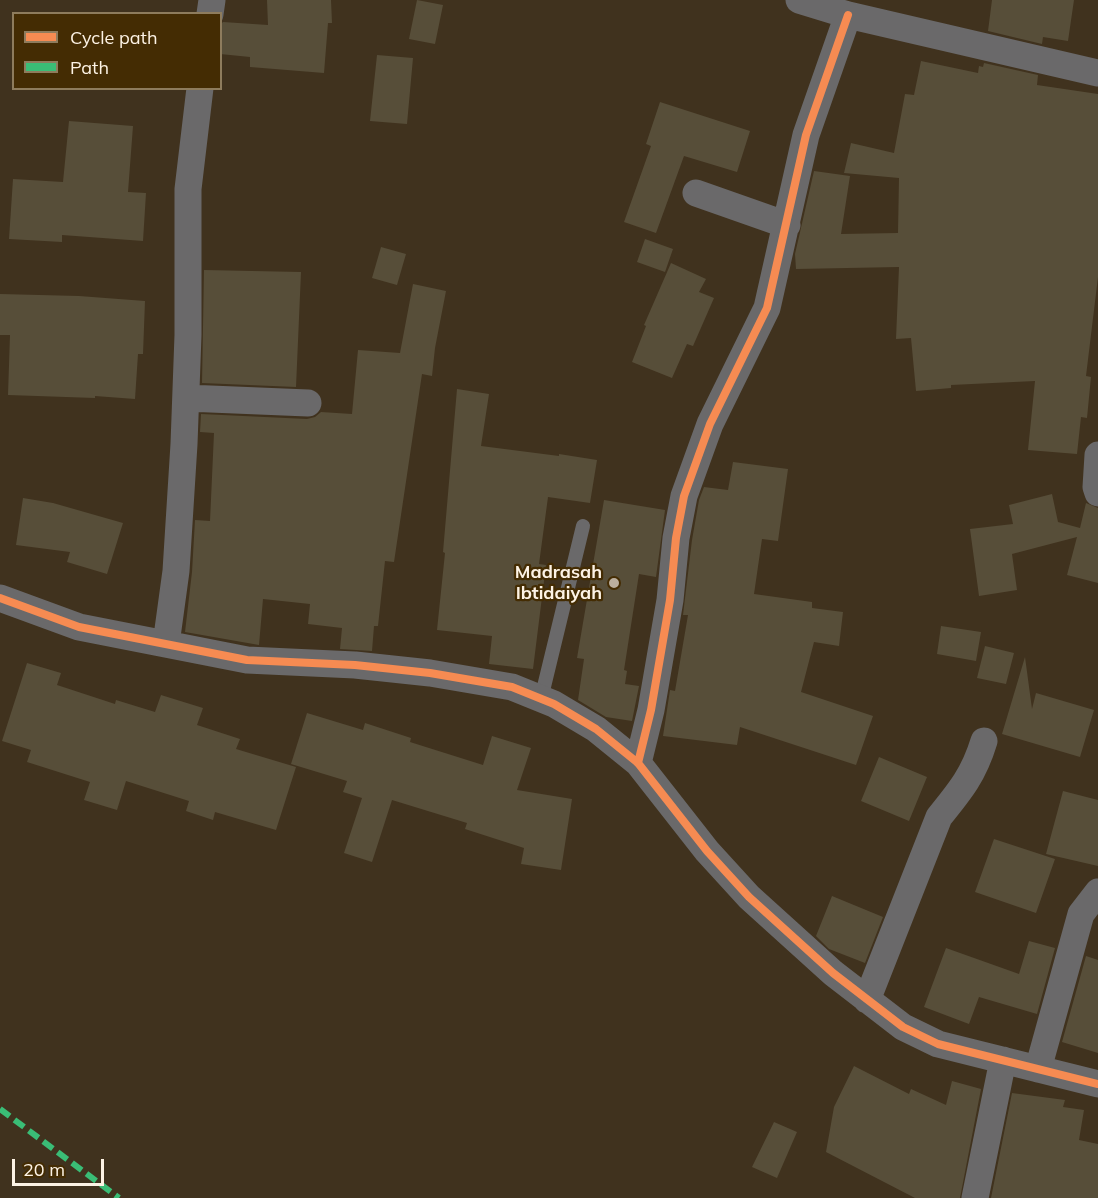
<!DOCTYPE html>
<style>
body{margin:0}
#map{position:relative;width:1098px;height:1198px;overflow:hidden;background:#40321e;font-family:Mulish,sans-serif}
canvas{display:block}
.legend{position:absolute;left:12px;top:12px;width:210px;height:78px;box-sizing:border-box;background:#442c03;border:2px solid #8e7c5d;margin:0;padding:8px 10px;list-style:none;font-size:18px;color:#fdf3e5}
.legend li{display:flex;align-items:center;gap:12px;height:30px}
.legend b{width:30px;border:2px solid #8e7c5d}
.scale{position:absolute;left:12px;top:1159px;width:92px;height:27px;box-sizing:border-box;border:3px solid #fdf3e5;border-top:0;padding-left:8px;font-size:18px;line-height:21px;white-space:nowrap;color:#fdf3e5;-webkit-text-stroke:4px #442c03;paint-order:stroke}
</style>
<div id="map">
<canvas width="1098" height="1198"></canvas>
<ul class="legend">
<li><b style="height:8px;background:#f68b52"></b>Cycle path</li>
<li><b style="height:8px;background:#3abd76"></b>Path</li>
</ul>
<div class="scale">20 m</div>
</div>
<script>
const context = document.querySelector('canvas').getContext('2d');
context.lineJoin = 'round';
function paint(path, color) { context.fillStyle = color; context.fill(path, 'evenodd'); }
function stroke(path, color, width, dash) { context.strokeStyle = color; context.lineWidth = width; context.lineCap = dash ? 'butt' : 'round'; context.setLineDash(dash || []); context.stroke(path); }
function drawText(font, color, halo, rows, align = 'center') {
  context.font = font + ' Mulish,sans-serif'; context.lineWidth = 4.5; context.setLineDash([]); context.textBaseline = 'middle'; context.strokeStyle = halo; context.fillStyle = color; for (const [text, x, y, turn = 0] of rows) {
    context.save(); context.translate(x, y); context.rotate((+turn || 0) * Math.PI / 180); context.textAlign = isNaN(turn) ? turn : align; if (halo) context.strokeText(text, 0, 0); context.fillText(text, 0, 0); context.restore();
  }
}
paint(new Path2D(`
 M267,0h64l1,23h-4l-4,50 -74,-6v-10l-30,-3v-29l3,-3 45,3z
 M417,0l26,5 -8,39 -26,-5z
 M992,0h82l-6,41 -25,-4 -1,7 -54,-13z
 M377,55l36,3 -6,66 -37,-3z
 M921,61l57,12 1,-7 4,1 1,-4 54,12 -1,10 61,9v183l-12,99 5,1 -4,41 -6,-1 -4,37 -49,-4 7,-69 -84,4v3l-35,3 -5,-53 -15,1 3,-72 -103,2 -1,-15 19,-83 36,5 -9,58 57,-1 1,-55 -55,-5 7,-30 43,10 11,-59 9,1z
 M660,102l90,29 -13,41 -53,-16 -28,77 -32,-11 27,-76 -5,-2z
 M69,121l64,5 -5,66 18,1 -3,48 -81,-6v7l-53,-3 4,-60 50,3z
 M645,239l28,10 -8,23 -28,-10z
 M381,247l25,7 -9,31 -25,-7z
 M671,263l35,16 -7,13 15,6 -21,48 -6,-2 -15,34 -40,-16 14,-36 -2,-1z
 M204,270l97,2 -5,115 -94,-4z
 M413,284l33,7 -11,57 -3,28 -10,-2 -28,188 -9,-1 -7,65h-4l-2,25 -32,-2 2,-21 -34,-4 2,-20 -47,-5 -4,46 -74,-13 7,-60 3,-52 15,1 4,-88 -14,-1 1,-18 106,5 8,-2 6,-5 31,2 6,-64 42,3z
 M0,294l79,2 66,5 -2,53h-5l-3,45 -40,-3v2l-87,-3 2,-60h-10z
 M457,389l32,5 -8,52 78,10v-2l38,6 -7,43 -42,-6 -9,67 7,1 -13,104 -44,-5 3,-28 -55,-6 8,-77 -2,-1z
 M733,462l55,7 -10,72 -16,-2 -8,55 58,8v6l31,4 -4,34 -25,-4 -13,50 72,24 -17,49 -116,-38 -3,18 -74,-9 7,-46 5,1 13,-76h-5l9,-75 7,-40 5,-13 24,3z
 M1052,494l6,28 22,6 6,-25 12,5v75l-31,-8 10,-38 -65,17 5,36 -38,6 -9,-67 43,-5 -4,-19z
 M23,498l30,5 70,20 -16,51 -40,-12 3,-10 -54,-7z
 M604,500l61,10 -9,67 -17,-3 -15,96 3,1 -2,13 14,2 -7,35 -26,-4 -28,-17 6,-41 -7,-1z
 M941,626l40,6 -5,29 -39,-7z
 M985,646l29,7 -8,31 -29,-6z
 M1025,657l7,52 4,-16 58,17 -14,47 -78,-23z
 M27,663l34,10 -4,12 58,19 1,-4 39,12 6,-17 42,13 -6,17 43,14 -4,10 60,18 -20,63 -61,-18 -2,8 -27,-9 3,-10 -63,-20 -9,29 -33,-10 6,-18 -63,-20 4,-12 -29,-9z
 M307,713l56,17 2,-7 46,15 -1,4 73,23 9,-29 39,12 -14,42 55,9 -11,71 -40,-6 3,-16 -59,-19 2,-6 -75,-23 -20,62 -28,-9 18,-55 -19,-6 4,-11 -56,-17z
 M879,757l48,20 -18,44 -48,-20z
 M1063,791l35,9v66l-52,-12z
 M994,839l61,20 -19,54 -61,-21z
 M832,896l51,21 -18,46 -36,-14 -13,-13z
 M1029,941l26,7 -18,66 -58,-17 -10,27 -45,-17 22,-59 73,26z
 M1086,956l12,4v93l-36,-11z
 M854,1066l55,28 2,-5 35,16 6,-24 29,8 -21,109h-45l-89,-46 8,-45z
 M1012,1093l53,7 -2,7 21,3 -5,30 19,4v54h-107z
 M774,1122l23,10 -20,46 -25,-11z`), '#574e39');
stroke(new Path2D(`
 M541,699l42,-173`), '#6a696a', 14);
stroke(new Path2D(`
 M799,0l49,15 250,58
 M210,14l2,-14
 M696,193l91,32
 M186,398l122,5
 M1098,455l-2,32 2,6
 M0,598l79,29 168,33 108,5 75,8 82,14 42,17 42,25 42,34 69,88 42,46 84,76 70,54 35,17 160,40
 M166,644l10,-73 8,-127 4,-109v-146l12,-101
 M638,763l13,-53 19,-110 6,-62 8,-42 26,-72 57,-116 39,-173 42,-120
 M867,1000l72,-183c22,-27 35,-43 45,-76
 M1038,1069l43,-155 17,-22
 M975,1198l28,-138`), '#6a696a', 27);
stroke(new Path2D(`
 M0,1109l119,89`), '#3abd76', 6, [12, 6]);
stroke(new Path2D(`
 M0,598l79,29 168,33 108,5 75,8 82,14 42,17 42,25 42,34 69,88 42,46 84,76 70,54 35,17 160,40
 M638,763l13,-53 19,-110 6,-62 8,-42 26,-72 57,-116 39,-173 42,-120`), '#f68b52', 8);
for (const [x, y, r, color] of [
 [614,583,6,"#bbaf9f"]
]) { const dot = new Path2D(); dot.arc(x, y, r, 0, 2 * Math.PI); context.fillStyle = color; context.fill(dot); stroke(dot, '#442c03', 2); }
drawText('bold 18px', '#fdf3e5', '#442c03', [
 ["Madrasah",602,573],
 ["Ibtidaiyah",602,594]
], 'right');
</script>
